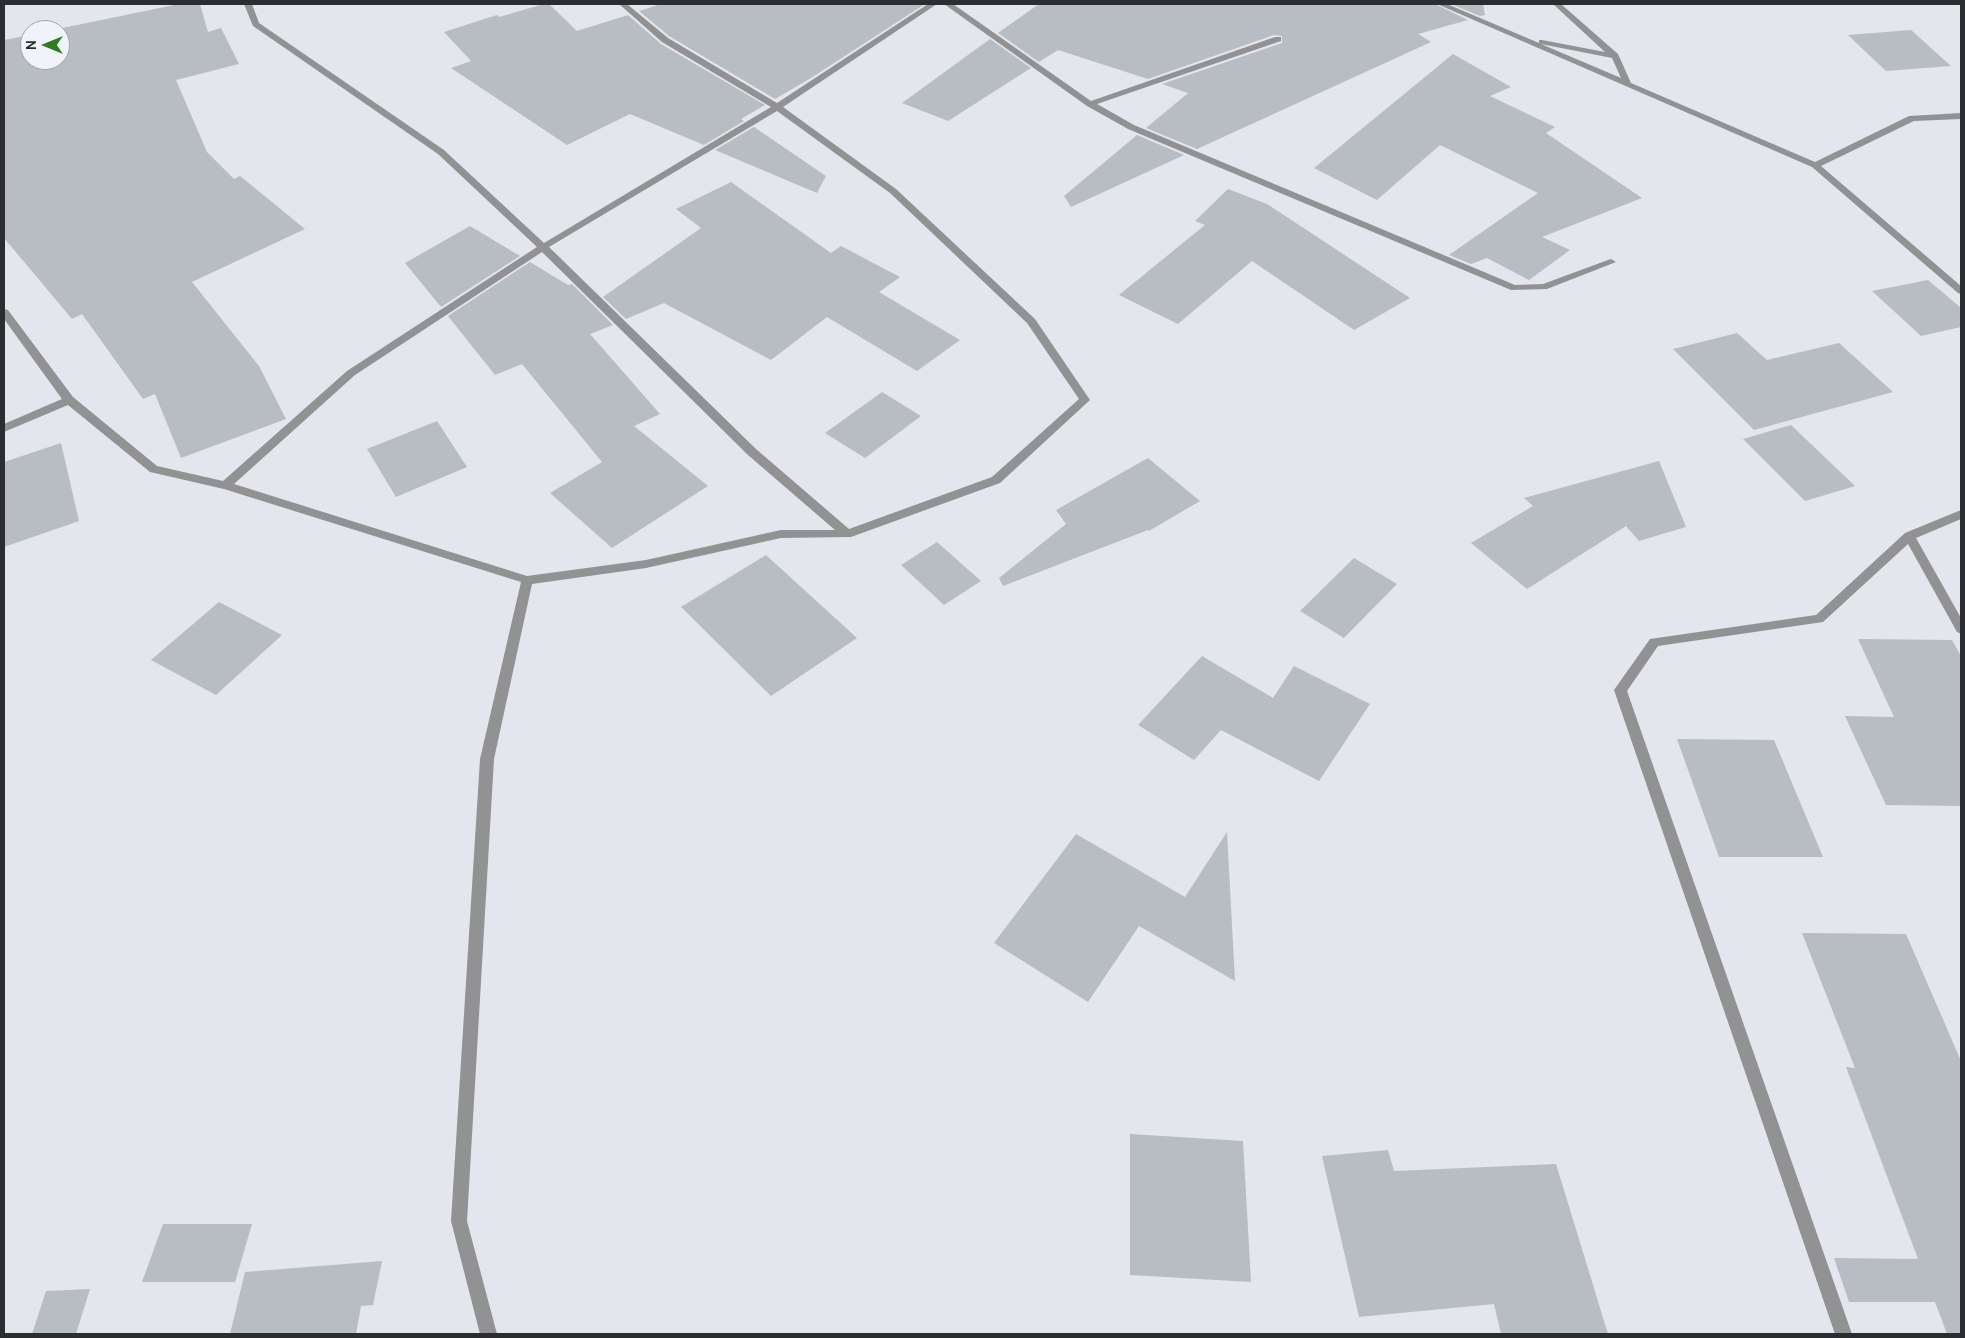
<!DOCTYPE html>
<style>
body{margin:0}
#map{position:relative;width:1965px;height:1338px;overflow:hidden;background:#e3e6ed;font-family:Cabin,sans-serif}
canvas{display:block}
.frame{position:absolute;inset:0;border:5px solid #2c2d30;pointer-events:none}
.north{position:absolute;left:20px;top:20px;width:50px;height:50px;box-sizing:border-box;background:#f0f3fa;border:1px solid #a2a4a9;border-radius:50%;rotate:270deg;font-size:14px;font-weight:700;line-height:20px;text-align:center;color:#2c2d30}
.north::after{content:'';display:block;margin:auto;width:18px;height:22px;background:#307c24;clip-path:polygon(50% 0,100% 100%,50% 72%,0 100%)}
</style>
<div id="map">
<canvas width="1965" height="1338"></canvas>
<div class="frame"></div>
<div class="north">N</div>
</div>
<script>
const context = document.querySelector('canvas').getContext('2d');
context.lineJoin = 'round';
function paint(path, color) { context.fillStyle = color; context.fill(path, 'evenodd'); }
paint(new Path2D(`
 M179,4h21l8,28 13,-4 18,36 -63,16 31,72 27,27 6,-3 65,53 -113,53 67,84 27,53 -105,39 -26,-64 -12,5 -61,-85 -10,5 -68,-81v-198l26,-5v25h30v-30h-7z
 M544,4h5l28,27 51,-16 33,29 104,61 -24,14 3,2 -40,24 -74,-31 -63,31 -116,-77 20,-7 -27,-29 53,-17 2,2z
 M661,4h264l-114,74 -36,21 -106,-63 -30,-25z
 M1039,4h396l33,16 -50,14 13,8 -234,107 -51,-21 42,-35 -26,-9 120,-41v-7l-8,-1 -126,44 -90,-29 -19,12 -41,-29z
 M1451,4h32l2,11 -5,1z
 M1911,30l40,36 -65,5 -38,-36z
 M990,39l41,29 -83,53 -46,-18z
 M1453,54l58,33 -21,9 65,31 -9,6 96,65 -100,39 28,13 -41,30 -42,-22 -16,6 -22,-9 89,-62 -98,-48 -63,55 -63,-32z
 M754,127l72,49 -9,17 -102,-43z
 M1137,135l47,20 -113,52 -7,-11z
 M731,182l100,71 10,-7 59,31 -21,15 81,48 -43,31 -90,-54 -56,43 -107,-57 -38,16 -23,-22 98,-69 -25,-19z
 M1228,189l39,15 143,94 -56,32 -102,-69 -74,63 -59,-29 86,-70 -10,-4z
 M470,226l50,30 -79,51 -36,-44z
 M530,262l38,23 4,-1 41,41 -23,9 70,80 -26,12 74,60 -96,62 -62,-55 52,-31 -80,-98 -27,11 -47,-59z
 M1928,280l33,28v19l-40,9 -49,-45z
 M1737,333l30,27 72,-17 54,49 -139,38 -81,-81z
 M882,392l39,24 -56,42 -40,-25z
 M437,421l30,46 -71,30 -29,-48z
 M1791,425l64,61 -50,15 -62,-62z
 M61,443l18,78 -75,26v-85z
 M1148,458l52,43 -51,30 -1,-1 -145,56 -4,-8 67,-54 -10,-14z
 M1659,461l27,66 -47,14 -13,-15 -99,63 -56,-46 62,-37 -9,-8z
 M937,542l44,39 -37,24 -43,-40z
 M766,555l91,83 -86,58 -90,-89z
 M1354,558l43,26 -53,54 -44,-27z
 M219,602l63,33 -66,60 -65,-35z
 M1858,639l94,1 9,16v150l-75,-1 -41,-89 49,1z
 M1202,656l71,42 21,-32 76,38 -51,77 -98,-51 -27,30 -56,-35z
 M1677,739l97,1 49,117h-104z
 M1227,832l8,149 -96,-55 -51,76 -94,-59 82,-109 109,63z
 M1802,933l104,1 55,127v273h-14l-12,-32h-86l-15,-44 84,1 -72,-192 9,1z
 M1130,1134l113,7 8,141 -121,-7z
 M1388,1150l6,21 162,-7 52,170h-107l-7,-30 -135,13 -37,-161z
 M163,1224h89l-17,58h-93z
 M382,1261l-9,44 -12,1 -5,28h-126l15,-62z
 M90,1289l-14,45h-44l14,-43z`), '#b7bdc2');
paint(new Path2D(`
 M244,4h8l7,19 185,127 100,93 227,-136 -109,-65 -43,-38h8l41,34 109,65 151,-99h9l-154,103 113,82 139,130 55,81 -90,83 -149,54 -70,1 -135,30 -114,16 -38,175 -27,462 30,113h-17l-29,-113 29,-462 41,-177 -297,-93 -74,-17 -82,-67 -64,27v-8l58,-25 -58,-80v-10l4,1 65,87 84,69 66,15 124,-110 190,-124 -99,-93 -185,-128zM777,111l113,82 137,130 52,76 -87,78 -143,52 -93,-80 -207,-202zM542,252l206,203 87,75h-54l-135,30 -119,16 -293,-92 121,-109z
 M944,4h9l138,97 184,-64h6v4l-184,63 37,21 381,160 28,-1 65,-24 3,-1 5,3 -69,27 -36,1 -383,-161 -41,-23z
 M1437,4h10l92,39v-3h3l63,12 -52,-48h8l57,50 13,29 184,79 94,-46 52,-3v6l-47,2 -93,45 140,120v8l-3,-1 -146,-126zM1541,44l71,14 9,20z
 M1961,510v9l-45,19 45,80v16l-4,-2 -49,-88 -85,78 -165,24 -31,45 225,643h-17l-221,-644 36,-51 166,-24 89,-82z`), '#929294');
</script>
